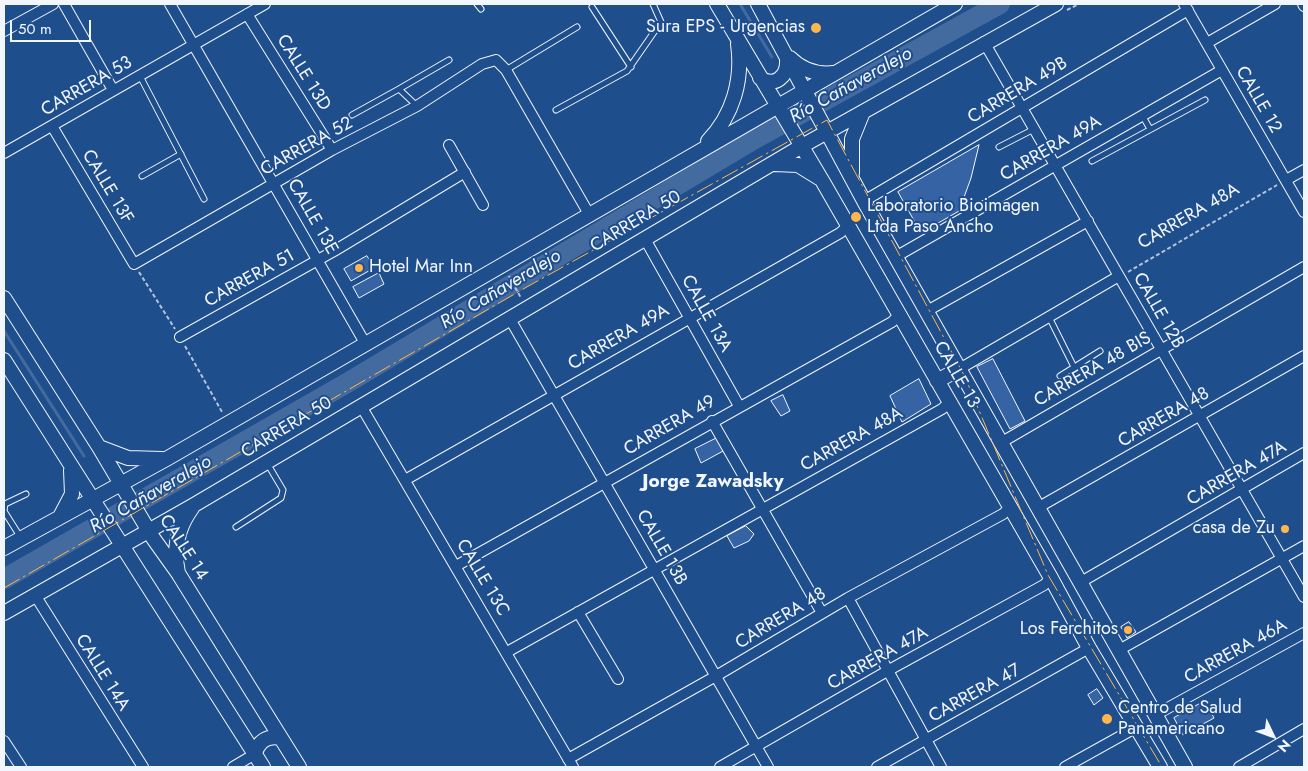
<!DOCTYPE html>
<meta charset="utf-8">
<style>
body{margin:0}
#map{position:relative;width:1308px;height:771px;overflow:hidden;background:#1f4e8c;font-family:Jost,sans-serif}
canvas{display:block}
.frame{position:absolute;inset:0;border:5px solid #f2f6ff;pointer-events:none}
.north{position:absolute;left:1248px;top:711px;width:50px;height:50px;-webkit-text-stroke:4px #1f4e8c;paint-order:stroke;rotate:132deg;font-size:14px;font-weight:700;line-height:20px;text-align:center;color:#f2f6ff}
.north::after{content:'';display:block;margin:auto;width:18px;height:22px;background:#f2f6ff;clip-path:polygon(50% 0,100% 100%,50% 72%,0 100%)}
.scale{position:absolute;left:10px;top:20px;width:81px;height:22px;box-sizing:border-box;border:2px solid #f2f6ff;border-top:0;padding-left:6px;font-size:15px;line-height:18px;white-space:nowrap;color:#f2f6ff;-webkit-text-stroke:4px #1f4e8c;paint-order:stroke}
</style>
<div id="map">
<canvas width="1308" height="771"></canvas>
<div class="frame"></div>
<div class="north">N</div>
<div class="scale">50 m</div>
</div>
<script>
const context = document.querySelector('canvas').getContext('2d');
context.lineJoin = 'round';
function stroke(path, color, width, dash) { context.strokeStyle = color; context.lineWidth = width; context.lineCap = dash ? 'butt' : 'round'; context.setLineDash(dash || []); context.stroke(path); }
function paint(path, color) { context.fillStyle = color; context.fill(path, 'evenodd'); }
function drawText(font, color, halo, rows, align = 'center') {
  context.font = font + ' Jost,sans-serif'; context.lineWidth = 4; context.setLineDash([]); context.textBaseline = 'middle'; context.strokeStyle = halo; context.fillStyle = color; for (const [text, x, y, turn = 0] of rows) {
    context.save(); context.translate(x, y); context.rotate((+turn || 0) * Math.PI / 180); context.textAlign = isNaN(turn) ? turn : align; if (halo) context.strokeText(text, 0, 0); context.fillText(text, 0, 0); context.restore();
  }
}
stroke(new Path2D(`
 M740,4l32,53
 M4,331l80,125`), '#446ba0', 3);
stroke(new Path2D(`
 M4,579l343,-196 406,-243 247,-136`), '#446ba0', 20);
const building = new Path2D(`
 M979,145l-8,33 -12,33 -38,22 -23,-41z
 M367,256l7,12 -23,13 -7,-12z
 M379,273l5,11 -25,14 -6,-11z
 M993,359l32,62 -15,8 -33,-62z
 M919,379l12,25 -29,18 -12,-26z
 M783,395l7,16 -9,5 -10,-15z
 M717,438l8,12 -24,13 -6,-14z
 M746,526l8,8 -5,7 -15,7 -7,-12z
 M1129,622l7,10 -9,6 -6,-11z
 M1097,689l6,9 -9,7 -6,-10z
 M1205,701l9,17 -31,17 -9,-17z`);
paint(building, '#3563a3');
stroke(building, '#f2f6ff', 1);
const lane = new Path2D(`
 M477,4l4,5
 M592,7l39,60
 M506,70l71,-43
 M140,76l64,123
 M417,106l-18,-17 50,-29
 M556,110l71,-39 34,-49 -8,-18
 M352,115l47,-26
 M1142,115l8,14
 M999,147l35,-18
 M1092,161l113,-61
 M142,176l39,-22
 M1049,317l25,50
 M1060,376l40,-25
 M236,527l45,-29 2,-8 -16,-27
 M21,538l-17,-27 1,-7 21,-10`);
const street = new Path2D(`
 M64,4l49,86
 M170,4l195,339
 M1184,4l120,208
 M1303,4l1,2
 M247,14l85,136
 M4,31l49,-27
 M984,42l320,555
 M1207,43l68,-39
 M52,126l82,138 198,-114 85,-44 65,-42 14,-4 10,10 83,144
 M449,145l34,60
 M4,153l261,-149
 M1286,180l18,-10
 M864,201l324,-191
 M645,239l94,167
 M897,256l325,-186
 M927,311l161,-90
 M510,319l258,448
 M180,337l154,-86 131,-79
 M961,368l158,-92
 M361,406l212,361
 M712,421l110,192
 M1002,442l302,-175
 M405,480l435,-247 8,-7
 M1039,507l265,-151
 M456,566l436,-244 7,-7
 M1081,582l223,-129
 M35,595l108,172
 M848,598l93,169
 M578,612l40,67
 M1119,650l185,-104
 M507,652l435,-243 8,-7
 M1157,714l147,-81
 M4,741l17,26
 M568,759l148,-83 132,-78 155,-84 7,-7
 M233,767l22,-13
 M720,767l169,-97 155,-85 7,-7
 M877,767l212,-119
 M1065,767l63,-35 8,-7
 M1239,767l65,-38`);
const secondary = new Path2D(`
 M717,4l106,178 228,396 38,70 71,119
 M758,4l106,197 321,566
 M790,58c12,12 27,17 44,15
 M760,78c15,10 28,-2 27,-18
 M708,141c25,-26 35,-61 30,-97
 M774,164l24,1 21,13
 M852,173v-34l11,-27
 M4,298l95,149 54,91 25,35 121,194
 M4,360l259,407
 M937,381l24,-13
 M99,447l29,11 34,1
 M61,515l11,-21 -1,-24
 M4,548l164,-90 787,-454
 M178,573c-5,-24 0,-46 14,-65
 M4,613l190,-108 608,-359 254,-142
 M255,754c3,-13 13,-19 26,-16`);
stroke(lane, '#f2f6ff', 7);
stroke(street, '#f2f6ff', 12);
stroke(secondary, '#f2f6ff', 16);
stroke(new Path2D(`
 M1067,10l12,-6
 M139,272l36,57
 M1128,272l149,-87
 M509,276l12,22
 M185,346l37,66`), '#b3c4dc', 2, [4, 2.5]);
stroke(lane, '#1f4e8c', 5);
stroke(street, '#1f4e8c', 10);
stroke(secondary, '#1f4e8c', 14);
stroke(new Path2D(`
 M4,588l521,-300 302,-168 138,257 83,198 114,192`), '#ffb74d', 1, [18, 4, 2.5, 4]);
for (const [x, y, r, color] of [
 [816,28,6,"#ffb74d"],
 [856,217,6,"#ffb74d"],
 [359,268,5,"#ffb74d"],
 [1285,529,5,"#ffb74d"],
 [1128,630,5,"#ffb74d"],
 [1107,719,6,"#ffb74d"]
]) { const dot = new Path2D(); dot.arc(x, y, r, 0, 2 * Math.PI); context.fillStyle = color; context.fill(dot); stroke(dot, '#1f4e8c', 2); }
drawText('18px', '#f2f6ff', '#1f4e8c', [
 ["Sura EPS - Urgencias",805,28],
 ["Laboratorio Bioimagen",867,207,"left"],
 ["Ltda Paso Ancho",867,228,"left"],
 ["Hotel Mar Inn",369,268,"left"],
 ["casa de Zu",1275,529],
 ["Los Ferchitos",1118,630],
 ["Centro de Salud",1118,709,"left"],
 ["Panamericano",1118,730,"left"]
], 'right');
drawText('18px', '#f2f6ff', '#1f4e8c', [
 ["CALLE 13D",303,73,58],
 ["CARRERA 53",87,87,-30],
 ["CARRERA 49B",1018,91,-31],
 ["CALLE 12",1258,100,60],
 ["CARRERA 52",307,147,-29],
 ["CARRERA 49A",1051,149,-30],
 ["CALLE 13F",107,187,59],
 ["CALLE 13E",312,217,60],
 ["CARRERA 48A",1189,217,-30],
 ["CARRERA 50",636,222,-31],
 ["CARRERA 51",250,279,-29],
 ["CALLE 12B",1158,311,60],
 ["CALLE 13A",706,314,61],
 ["CARRERA 49A",619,338,-30],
 ["CARRERA 48 BIS",1093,370,-30],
 ["CALLE 13",956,375,60],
 ["CARRERA 48",1164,418,-30],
 ["CARRERA 49",670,426,-30],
 ["CARRERA 50",287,428,-31],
 ["CARRERA 48A",852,440,-29],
 ["CARRERA 47A",1237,474,-30],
 ["CALLE 14",183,548,57],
 ["CALLE 13B",661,548,60],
 ["CALLE 13C",482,578,59],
 ["CARRERA 48",781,619,-31],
 ["CARRERA 46A",1236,652,-29],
 ["CARRERA 47A",878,659,-29],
 ["CALLE 14A",102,673,58],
 ["CARRERA 47",975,694,-29]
]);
drawText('italic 19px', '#f2f6ff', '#1f4e8c', [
 ["Río Cañaveralejo",851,86,-29],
 ["Río Cañaveralejo",501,290,-31],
 ["Río Cañaveralejo",151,495,-30]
]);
drawText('bold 19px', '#f2f6ff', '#1f4e8c', [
 ["Jorge Zawadsky",713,482]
]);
</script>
